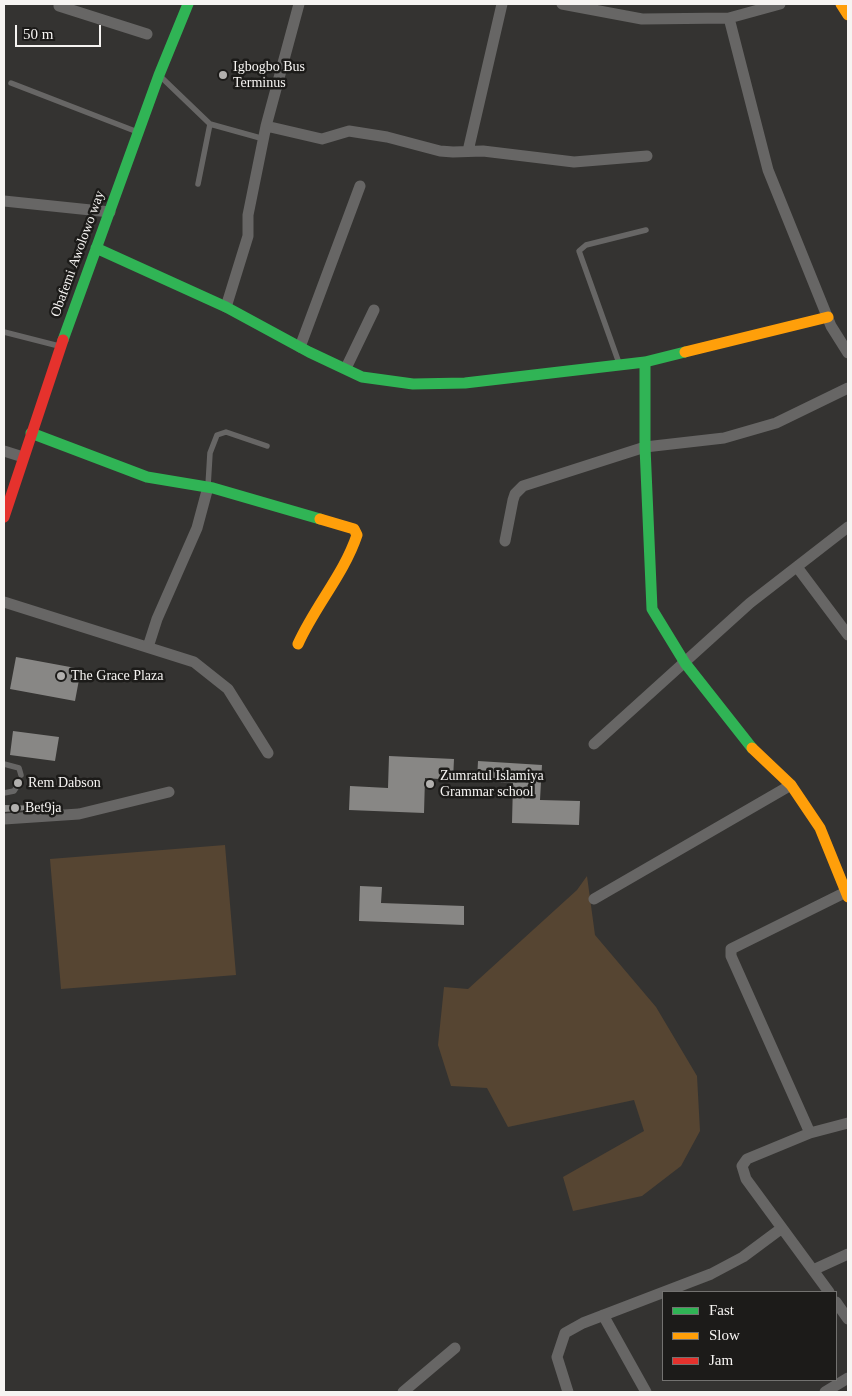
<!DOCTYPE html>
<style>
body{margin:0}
#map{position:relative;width:852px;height:1396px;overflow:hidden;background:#343331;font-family:"Times New Roman",serif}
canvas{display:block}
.frame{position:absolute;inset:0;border:5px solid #f6f4f2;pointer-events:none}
.legend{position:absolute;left:662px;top:1291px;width:175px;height:90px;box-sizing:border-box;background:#1c1b19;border:1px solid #737270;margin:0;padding:6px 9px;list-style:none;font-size:15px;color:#f6f4f2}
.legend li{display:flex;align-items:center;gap:10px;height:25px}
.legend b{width:25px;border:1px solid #737270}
.scale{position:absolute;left:15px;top:25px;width:86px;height:22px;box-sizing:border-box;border:2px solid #f6f4f2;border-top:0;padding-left:6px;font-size:15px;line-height:18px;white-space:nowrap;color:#f6f4f2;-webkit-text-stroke:4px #1c1b19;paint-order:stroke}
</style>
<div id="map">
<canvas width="852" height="1396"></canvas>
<div class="frame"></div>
<ul class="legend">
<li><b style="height:6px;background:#30b455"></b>Fast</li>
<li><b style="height:6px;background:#ff9f0a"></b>Slow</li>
<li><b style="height:6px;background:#e5322d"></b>Jam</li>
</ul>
<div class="scale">50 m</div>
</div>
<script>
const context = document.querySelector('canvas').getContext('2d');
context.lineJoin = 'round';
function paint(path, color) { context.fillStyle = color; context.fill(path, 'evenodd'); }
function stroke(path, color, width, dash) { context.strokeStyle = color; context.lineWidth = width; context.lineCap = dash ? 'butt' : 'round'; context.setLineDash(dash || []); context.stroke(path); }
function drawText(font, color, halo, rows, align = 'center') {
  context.font = font + ' "Times New Roman",serif'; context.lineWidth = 5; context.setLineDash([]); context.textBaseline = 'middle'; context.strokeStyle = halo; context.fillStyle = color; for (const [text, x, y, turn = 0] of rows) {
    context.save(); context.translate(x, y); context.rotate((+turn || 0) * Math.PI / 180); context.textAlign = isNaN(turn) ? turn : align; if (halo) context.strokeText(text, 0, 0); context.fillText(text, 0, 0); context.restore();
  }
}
paint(new Path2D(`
 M225,845l11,130 -175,14 -11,-130z
 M587,876l8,59 61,72 41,69 3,55 -19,35 -39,30 -69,15 -10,-34 81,-46 -10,-31 -126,27 -21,-39 -36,-2 -13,-41 6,-58 24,2 109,-99z`), '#564532');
paint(new Path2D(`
 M16,657l65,12 -6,32 -65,-12z
 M13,731l46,6 -4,24 -45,-6z
 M389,756l65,3 -1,21 -28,-2 -1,35 -75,-3 1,-24 38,2z
 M478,761l64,4 -2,35 40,1 -1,24 -67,-2 1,-40 -36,-2z
 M4,805l47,1v2l-47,4z
 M360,886l22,1 -1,16 83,3v19l-105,-4z`), '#888785');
stroke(new Path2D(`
 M160,76l50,48 54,15
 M11,83l124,48
 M198,184l12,-60
 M4,332l55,14
 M619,363l-40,-112 7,-6 60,-15
 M208,486l2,-33 7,-18 9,-3 41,14
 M4,764l15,4 2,7
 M4,793l10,-2 5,-8`), '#676665', 5.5);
stroke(new Path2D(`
 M562,4l80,15 87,-1 51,-14
 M59,6l88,28
 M729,18l39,152 63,156 17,27
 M266,126l56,13 27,-8 38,6 53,14 13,1 30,-1 91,11 73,-6
 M468,151l34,-147
 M4,201l106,11
 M226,307l22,-71v-21l18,-89 33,-122
 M300,347l60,-161
 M346,368l28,-58
 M4,451l19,6
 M505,541l8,-41 2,-6 8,-8 122,-39 79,-9 52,-15 72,-35
 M797,567l51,68
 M4,602l190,60 34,27 40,64
 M148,647l9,-28 40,-91 11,-41
 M594,744l156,-141 98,-76
 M4,819l75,-5 90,-22
 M594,899l197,-114
 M810,1133l-79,-177v-7l115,-57
 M813,1270l35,-16
 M829,1292l-83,-113 -4,-13 5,-7 63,-26 38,-10
 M836,1302l12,17
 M603,1315l43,77
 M403,1392l52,-44
 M568,1392l-11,-35 8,-24 18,-10 128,-49 32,-17 39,-29
 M825,1392l23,-14`), '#676665', 11);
stroke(new Path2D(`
 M96,248l130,59 83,45 53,25 51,7 52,-1 180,-21 40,-10
 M63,340l96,-265 29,-71
 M645,362v85l7,162 33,54 67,85
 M31,433l116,44 66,11 107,31`), '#30b455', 11);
stroke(new Path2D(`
 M841,4l7,11
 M685,352l143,-35
 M298,644c17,-38 46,-70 59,-109l-3,-6 -34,-10
 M752,748l39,37 29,43 28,69`), '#ff9f0a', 11);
stroke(new Path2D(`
 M4,517l59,-177`), '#e5322d', 11);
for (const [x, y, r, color] of [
 [223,75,5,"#b2b0ae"],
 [61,676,5,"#b2b0ae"],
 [18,783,5,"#b2b0ae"],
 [430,784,5,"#b2b0ae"],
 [15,808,5,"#b2b0ae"]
]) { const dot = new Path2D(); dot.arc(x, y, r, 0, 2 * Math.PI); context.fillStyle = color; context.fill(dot); stroke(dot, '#1c1b19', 2); }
drawText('14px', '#f6f4f2', '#1c1b19', [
 ["Igbogbo Bus",233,67],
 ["Terminus",233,83],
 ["The Grace Plaza",71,676],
 ["Zumratul Islamiya",440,776],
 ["Grammar school",440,792],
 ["Rem Dabson",28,783],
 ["Bet9ja",25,808]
], 'left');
drawText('14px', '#f6f4f2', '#1c1b19', [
 ["Obafemi Awolowo way",78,254,-70]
]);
</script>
